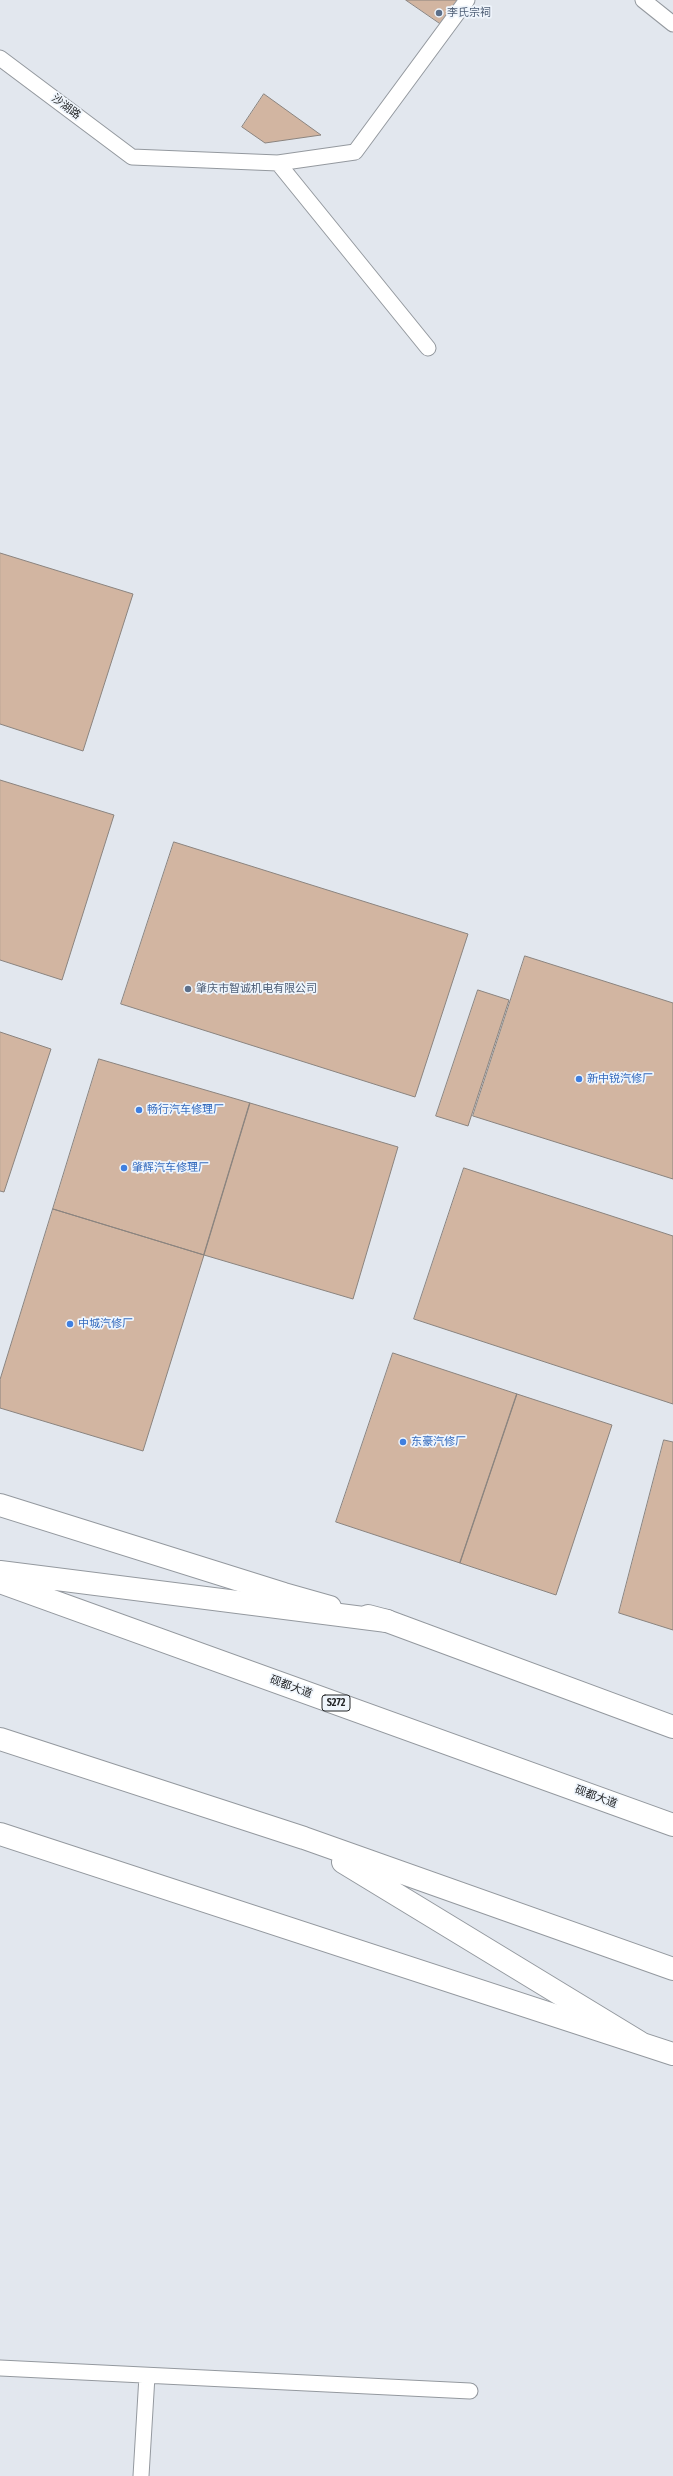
<!DOCTYPE html>
<meta charset="utf-8">
<style>
body{margin:0}
canvas{display:block;background:#e2e7ee}
</style>
<canvas width="673" height="2476"></canvas>
<script>
const context = document.querySelector('canvas').getContext('2d');
context.lineJoin = 'round';
function paint(path, color) { context.fillStyle = color; context.fill(path, 'evenodd'); }
function stroke(path, color, width, dash) { context.strokeStyle = color; context.lineWidth = width; context.lineCap = dash ? 'butt' : 'round'; context.setLineDash(dash || []); context.stroke(path); }
function drawText(font, color, halo, rows, align = 'center') {
  context.font = font + ' "Fira Sans Condensed","Noto Sans SC",sans-serif'; context.lineWidth = 3.5; context.setLineDash([]); context.textBaseline = 'middle'; context.strokeStyle = halo; context.fillStyle = color; for (const [text, x, y, turn = 0] of rows) {
    context.save(); context.translate(x, y); context.rotate((+turn || 0) * Math.PI / 180); context.textAlign = isNaN(turn) ? turn : align; if (halo) context.strokeText(text, 0, 0); context.fillText(text, 0, 0); context.restore();
  }
}
const building = new Path2D(`
 M406,0h56l-18,26z
 M264,94l57,41 -56,8 -23,-16z
 M0,553l133,41 -50,157 -83,-27z
 M0,780l114,35 -52,165 -62,-20z
 M174,842l294,92 -53,163 -294,-93z
 M525,956l148,47v176l-200,-63z
 M478,990l31,10 -41,126 -32,-10z
 M0,1032l51,17 -47,143 -4,-1z
 M99,1059l151,44 -46,152 -151,-46z
 M250,1103l148,44 -45,152 -149,-44z
 M464,1168l209,68v168l-259,-85z
 M53,1209l151,46 -61,196 -143,-43v-28z
 M393,1353l124,41 -57,169 -124,-41z
 M517,1394l95,31 -56,170 -96,-32z
 M664,1440l9,2v188l-54,-17z`);
paint(building, '#d2b5a1');
stroke(building, '#8b847f', 1);
const lane = new Path2D(`
 M643,0l30,24
 M0,58l132,99 146,6 77,-11 112,-152
 M278,163l150,185
 M0,2368l470,23
 M141,2476l6,-100`);
const secondary = new Path2D(`
 M0,1505l284,89 46,13
 M368,1616l19,5 286,106
 M0,1834l673,220`);
const primary = new Path2D(`
 M0,1572l387,49
 M0,1582l673,243
 M0,1739l304,99 369,131
 M343,1862l296,180`);
stroke(lane, '#94999f', 17);
stroke(secondary, '#94999f', 24);
stroke(primary, '#94999f', 24);
stroke(lane, '#fff', 15);
stroke(secondary, '#fff', 22);
stroke(primary, '#fff', 22);
for (const [x, y, r, color] of [
 [439,13,4,"#5c6f8a"],
 [188,989,4,"#5c6f8a"],
 [579,1079,4,"#3f7fe0"],
 [139,1110,4,"#3f7fe0"],
 [124,1168,4,"#3f7fe0"],
 [70,1324,4,"#3f7fe0"],
 [403,1442,4,"#3f7fe0"]
]) { const dot = new Path2D(); dot.arc(x, y, r, 0, 2 * Math.PI); context.fillStyle = color; context.fill(dot); stroke(dot, '#eff5fc', 1.5); }
for (const [x, y, w] of [
 [336,1703,28]
]) { const box = new Path2D(); box.roundRect(x - w / 2, y - 8, w, 16, 3); context.fillStyle = '#eff5fc'; context.fill(box); stroke(box, '#242628', 1); }
drawText('bold 10px', '#242628', null, [
 ["S272",336,1703]
]);
drawText('11px', '#4e5e75', '#eff5fc', [
 ["李氏宗祠",447,13],
 ["肇庆市智诚机电有限公司",196,989]
], 'left');
drawText('11px', '#242628', '#eff5fc', [
 ["沙湖路",66,107,37],
 ["砚都大道",291,1687,20],
 ["砚都大道",596,1797,20]
]);
drawText('11px', '#366cbe', '#eff5fc', [
 ["新中锐汽修厂",587,1079],
 ["畅行汽车修理厂",147,1110],
 ["肇辉汽车修理厂",132,1168],
 ["中城汽修厂",78,1324],
 ["东豪汽修厂",411,1442]
], 'left');
</script>
